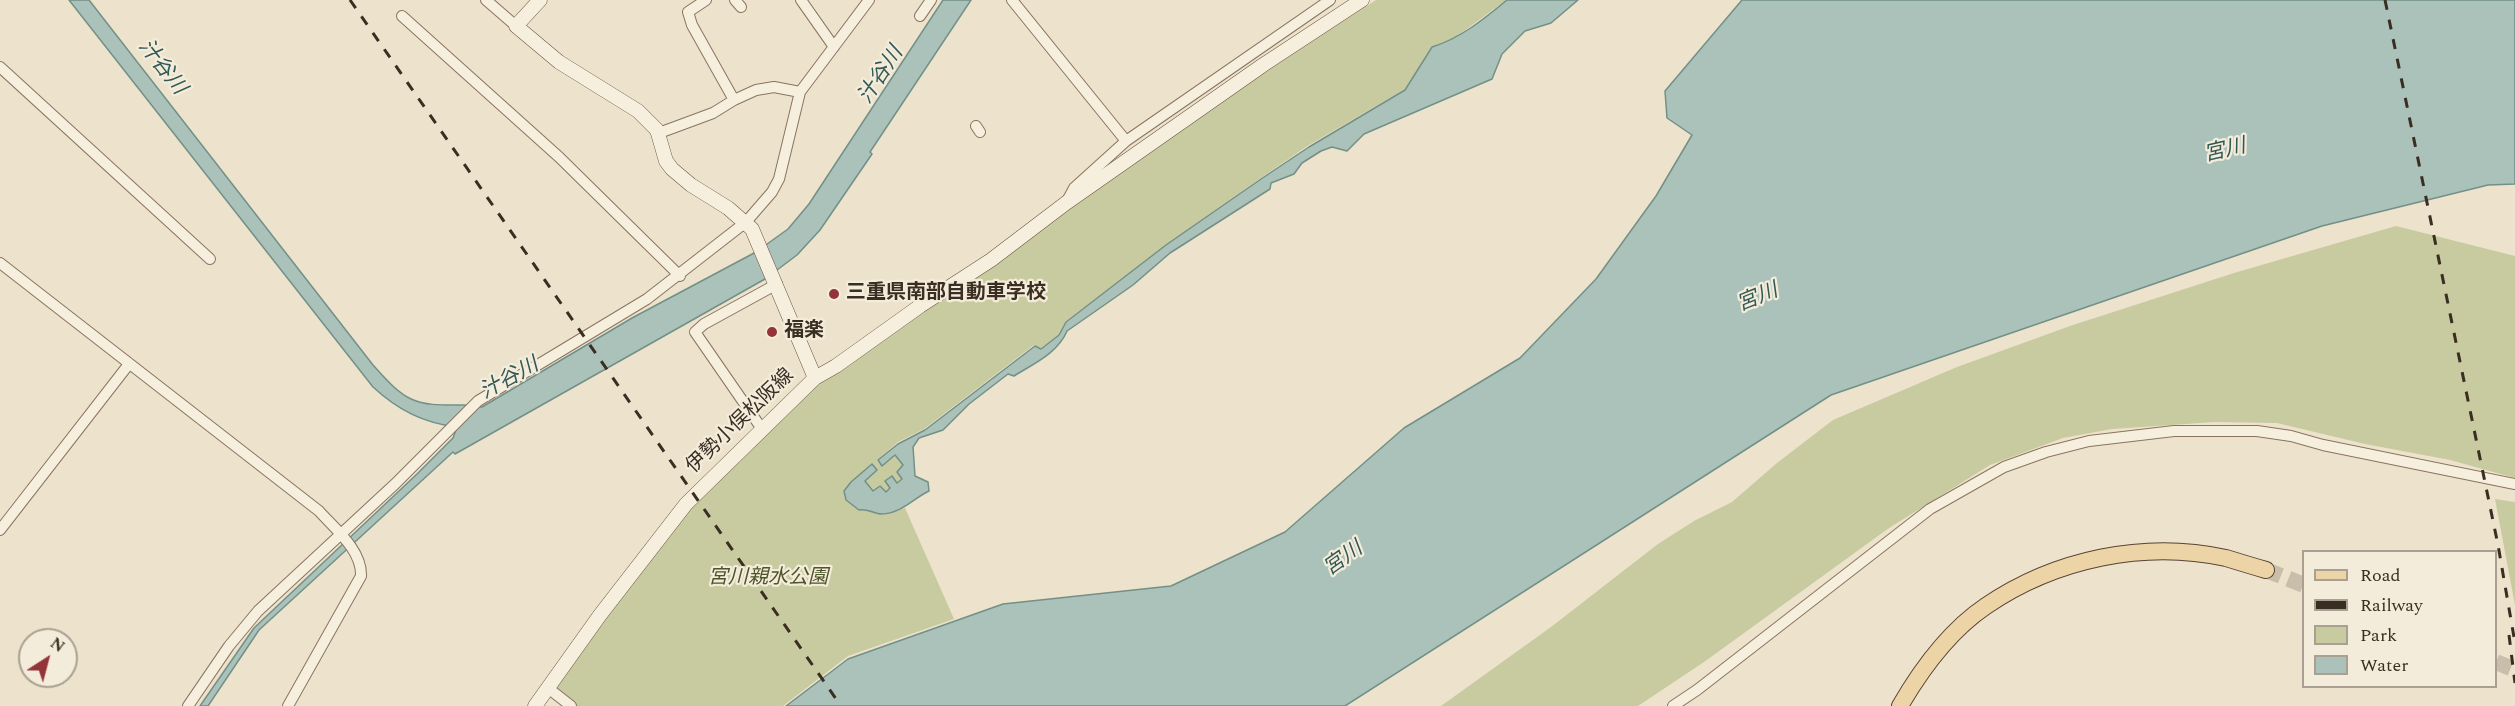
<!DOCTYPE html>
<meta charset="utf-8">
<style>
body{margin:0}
#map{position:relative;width:2515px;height:706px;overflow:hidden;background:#ede2cb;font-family:Spectral,serif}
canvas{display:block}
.legend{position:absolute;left:2302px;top:550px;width:195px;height:138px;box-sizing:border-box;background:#f4ecdb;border:2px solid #aaa091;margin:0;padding:8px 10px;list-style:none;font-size:18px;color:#3a2d22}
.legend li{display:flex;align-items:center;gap:12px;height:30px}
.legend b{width:30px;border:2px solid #aaa091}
.north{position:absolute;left:18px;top:628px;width:60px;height:60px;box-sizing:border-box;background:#f4ecdb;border:2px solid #aaa091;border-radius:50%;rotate:36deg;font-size:16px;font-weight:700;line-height:24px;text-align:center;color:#3a2d22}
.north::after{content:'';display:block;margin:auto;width:21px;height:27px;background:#943438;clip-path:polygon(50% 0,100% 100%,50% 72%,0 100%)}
</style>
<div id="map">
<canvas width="2515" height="706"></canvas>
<ul class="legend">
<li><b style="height:8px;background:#ecd4a7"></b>Road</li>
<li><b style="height:8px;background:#3a2d22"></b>Railway</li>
<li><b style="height:16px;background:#c7cb9f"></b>Park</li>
<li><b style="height:16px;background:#abc2ba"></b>Water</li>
</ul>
<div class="north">N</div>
</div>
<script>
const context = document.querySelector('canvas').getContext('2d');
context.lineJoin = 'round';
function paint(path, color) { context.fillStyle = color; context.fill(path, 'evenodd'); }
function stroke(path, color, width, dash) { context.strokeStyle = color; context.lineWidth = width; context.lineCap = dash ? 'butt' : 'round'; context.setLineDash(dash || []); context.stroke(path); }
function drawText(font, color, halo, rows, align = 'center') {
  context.font = font + ' Spectral,"Noto Sans JP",serif'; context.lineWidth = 4.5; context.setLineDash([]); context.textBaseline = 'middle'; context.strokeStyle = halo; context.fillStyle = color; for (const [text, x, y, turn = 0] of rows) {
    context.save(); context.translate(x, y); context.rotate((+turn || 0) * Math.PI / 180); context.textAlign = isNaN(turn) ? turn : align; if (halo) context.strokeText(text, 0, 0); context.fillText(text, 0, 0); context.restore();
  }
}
paint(new Path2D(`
 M1376,0h130l-57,42 -18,5 -26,42 -96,56 -47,32 -96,68 -100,76 -8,14 -17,13 -7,-3 -110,84 -26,13 -21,18 5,6 13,-10 8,9 -6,7 5,7 -5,3 -5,-6 -7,5 5,7 -5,4 -5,-7 -6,6 -9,-11 12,-10 -5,-6 -21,18 -7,9 1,9 14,10 5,-1 18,6 23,-7 49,111 -106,37 -65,50h-206l-27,-20 144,-191 68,-66 78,-61 226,-165z
 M2396,226l119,30v222l-65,-18 -85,-16 -88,-21 -62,-1 -103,7 -49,9 -73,27 -101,63 -185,134 -66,44h-197l110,-79 107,-83 36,-23 38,-19 45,-39 56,-43 124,-53 113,-41 164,-53z
 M2495,499l20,3v103z`), '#c7cb9f');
const water = new Path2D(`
 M69,0h20l284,365c33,37 40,41 90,40 6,0 12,2 19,2l150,-89 124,-66 32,-23 21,-25 134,-204h28l-101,152 2,2 -52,76 -23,25 -32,24 -310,175 -2,-2 -194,178 -51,76h-8l54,-78 163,-154 36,-36 4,-11c-34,-4 -59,-17 -84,-40z
 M1507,0h71l-27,23 -26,8 -23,23 -10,25 -128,55 -17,17 -15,-4 -11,4 -19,12 -8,11 -23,9 -1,6 -100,64 -37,32 -66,46c-9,22 -34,33 -53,45l-6,-2 -39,30 -26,26 -24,8 -6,9 2,29 13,6 1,9c-15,7 -29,23 -47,23 -8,0 -15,-6 -23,-4l-13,-10 -2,-9 7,-9 21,-18 5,6 -12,11 8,10 7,-5 6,6 4,-4 -5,-7 7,-5 5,7 5,-4 -5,-7 6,-7 -8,-10 -13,11 -4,-6 20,-16 27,-14 110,-84 6,3 18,-14 7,-13 100,-77 95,-66 48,-32 96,-57 27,-43c29,-9 52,-28 75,-47z
 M1742,0h773v184l-27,1 -166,41 -491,169 -486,311h-559l62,-47 155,-55 168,-18 114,-54 119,-104 116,-70 76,-79 60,-83 36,-61 -25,-17 -2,-27z`);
paint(water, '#abc2ba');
stroke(water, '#729087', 1.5);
stroke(new Path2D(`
 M2266,570l38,15
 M2496,662l19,8`), '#c9bea9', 16, [16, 8]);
const street = new Path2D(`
 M486,0l30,26
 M706,0l-18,12 4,13 42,75
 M735,0l6,7
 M801,0l33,47
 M1012,0l114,141 -52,47 -7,13
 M402,16l157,141 121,119
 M920,16l11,-16
 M0,67l210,192
 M976,126l4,6
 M659,133l54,-20 21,-13 22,-10 18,-3 26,5
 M1126,141l204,-141
 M0,263l319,248c16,18 43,39 42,65l-73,130
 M762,429l-67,-97 9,-8 73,-40
 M0,530l129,-166
 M548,688l23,18
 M188,706l41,-60 29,-35 137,-127 83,-83 169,-102 99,-77 26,-30 7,-13 21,-87 69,-92
 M1673,706l24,-16 233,-181 74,-42 42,-15 43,-11 85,-10h83l34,5 32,9 192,39`);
const secondary = new Path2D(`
 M815,378l21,-12 84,-60 71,-46 75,-57 197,-138 99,-65
 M535,706l65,-91 86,-111 129,-126 -63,-149 -24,-21 -37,-23 -19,-16 -6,-8 -9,-31 -19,-19 -79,-49 -43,-36 24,-26`);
const primary = new Path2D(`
 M1900,706c22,-38 49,-75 86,-100 69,-47 158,-66 240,-48 13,4 26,8 40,12`);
stroke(street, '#897460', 12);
stroke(secondary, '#6b5643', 15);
stroke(primary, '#574334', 18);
stroke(street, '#f7efde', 10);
stroke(secondary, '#f7efde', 14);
stroke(primary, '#ecd4a7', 16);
stroke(new Path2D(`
 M350,0l491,706
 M2385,0l113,545 17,98
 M2509,635l6,48`), '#3a2d22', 3, [10, 10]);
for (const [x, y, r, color] of [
 [834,294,6,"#943438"],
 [772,332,6,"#943438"]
]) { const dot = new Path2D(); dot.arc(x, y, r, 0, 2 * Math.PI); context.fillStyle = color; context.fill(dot); stroke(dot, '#f4ecdb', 2); }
drawText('bold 20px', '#3a2d22', '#f4ecdb', [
 ["三重県南部自動車学校",846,294],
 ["福楽",784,332]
], 'left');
drawText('20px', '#3a2d22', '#f4ecdb', [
 ["伊勢小俣松阪線",741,422,-44]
]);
drawText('italic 20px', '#4c552a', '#f4ecdb', [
 ["宮川親水公園",768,579]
]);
drawText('italic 21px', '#335955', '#f4ecdb', [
 ["汁谷川",161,68,52],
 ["汁谷川",882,76,-57],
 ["宮川",2225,152,-13],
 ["宮川",1758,299,-22],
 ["汁谷川",510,380,-29],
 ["宮川",1344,560,-35]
]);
</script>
